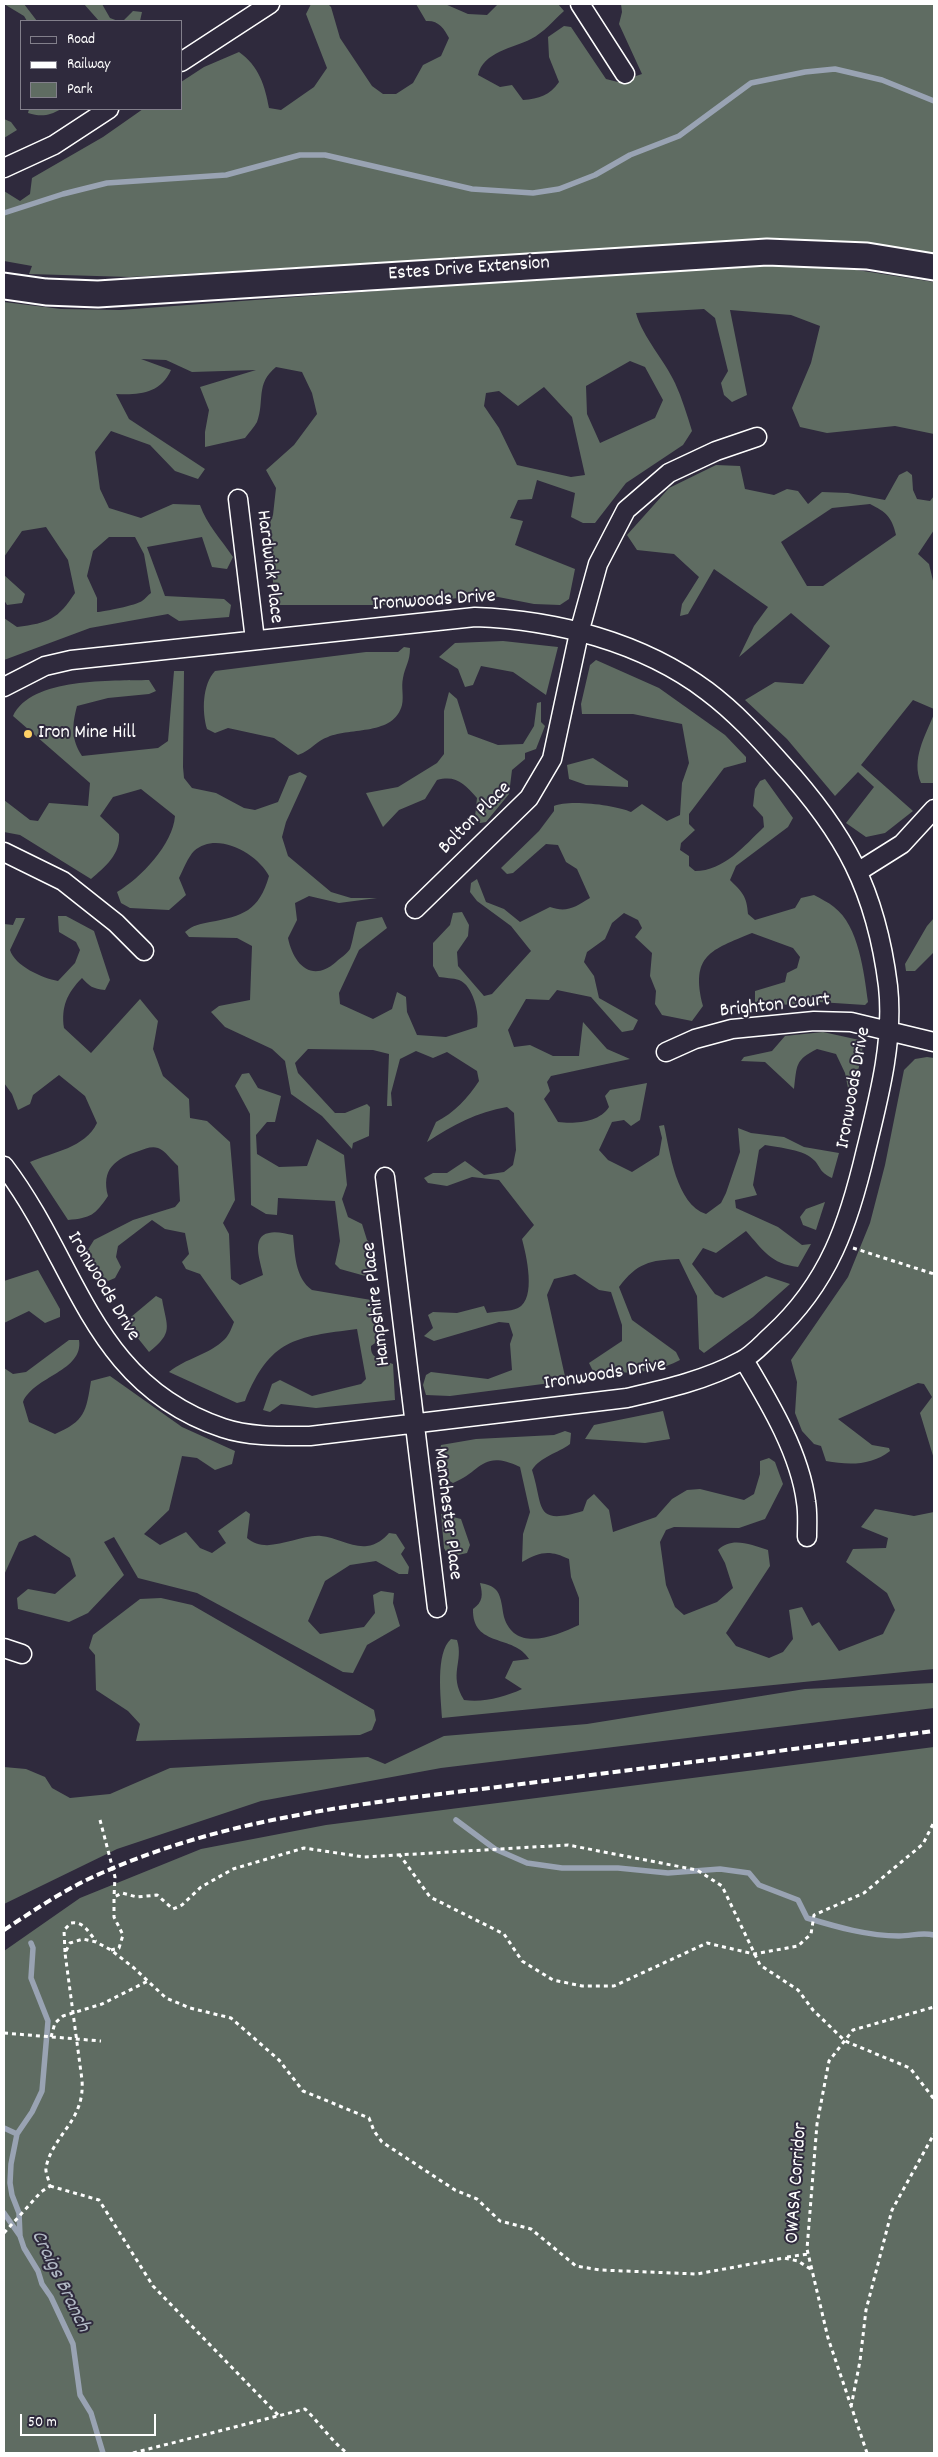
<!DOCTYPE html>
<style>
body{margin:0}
#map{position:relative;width:938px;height:2457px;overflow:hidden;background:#2f2a3d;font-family:Dekko,sans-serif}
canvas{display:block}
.frame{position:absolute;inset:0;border:5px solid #fff;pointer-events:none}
.legend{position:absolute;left:20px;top:20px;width:162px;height:90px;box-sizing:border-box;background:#2f2a3d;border:1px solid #827f8b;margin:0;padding:6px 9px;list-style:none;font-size:15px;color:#fff}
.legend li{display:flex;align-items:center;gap:10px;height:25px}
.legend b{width:25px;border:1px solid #827f8b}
.scale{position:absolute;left:20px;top:2414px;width:136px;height:22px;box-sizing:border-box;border:2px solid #fff;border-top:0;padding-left:6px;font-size:15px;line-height:18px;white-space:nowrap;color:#fff;-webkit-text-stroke:4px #2f2a3d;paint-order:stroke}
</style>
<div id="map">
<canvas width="938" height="2457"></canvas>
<div class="frame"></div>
<ul class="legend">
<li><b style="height:6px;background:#2f2a3d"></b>Road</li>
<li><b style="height:6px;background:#fff"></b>Railway</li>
<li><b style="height:14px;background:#5f6c62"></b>Park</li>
</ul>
<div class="scale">50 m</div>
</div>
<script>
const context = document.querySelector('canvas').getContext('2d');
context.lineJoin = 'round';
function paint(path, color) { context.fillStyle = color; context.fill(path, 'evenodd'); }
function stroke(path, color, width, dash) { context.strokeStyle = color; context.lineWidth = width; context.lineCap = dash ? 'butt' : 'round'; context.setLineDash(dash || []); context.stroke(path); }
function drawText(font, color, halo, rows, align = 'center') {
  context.font = font + ' Dekko,sans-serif'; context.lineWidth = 4; context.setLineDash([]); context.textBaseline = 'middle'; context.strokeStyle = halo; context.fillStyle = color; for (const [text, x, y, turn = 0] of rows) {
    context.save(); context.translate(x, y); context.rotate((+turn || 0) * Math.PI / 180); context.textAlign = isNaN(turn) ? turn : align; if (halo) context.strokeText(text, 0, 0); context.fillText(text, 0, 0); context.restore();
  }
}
paint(new Path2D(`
 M4,4h20l13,17h-10l-3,-5z
 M84,4h18l8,14 8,3h-19z
 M311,4h17l3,3 9,31 32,48 11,8h13l17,-11 10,-18 18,-9 8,-18c-5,-10 -11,-18 -23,-17l-10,-17h29l23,10 19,1 11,-11h60l6,7c-10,9 -21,22 -33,28 -18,9 -48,13 -53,36l22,12 12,-2 11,15c16,-1 27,-5 36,-18l-10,-25 -1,-20 16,-11 7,1 35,52 12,3 24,-8 -23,-50 3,-12 -1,-8h313v250l-93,-12 -68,-2 -643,37 -101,-3 3,-8 -28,-5v-70l16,10 10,-7 2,-16 71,-41 40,-28h38v-27l23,-15 35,-15c20,14 26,34 30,56l12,2 33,-23 13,-19 -21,-54z
 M133,11l9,1 -2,9h-17z
 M29,109h32c-12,7 -20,8 -33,4z
 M4,119l7,3 6,8 -13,8z
 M773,265l84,5 77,12v152l-39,-8 -68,7 -27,-6 -8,-19 19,-45 9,-37 -29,-11 -61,-5 17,85 -15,7 -8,-7 -3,-12 7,-12 -13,-53 -11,-9 -68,4c7,25 28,46 39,70 7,15 12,32 17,48l-9,14 -57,38 -31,40h-12l-12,-6 4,-24 -38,-13 -5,19 -14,1 -8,18 13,3 -8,24 60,24 -6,30 -9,6 -26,-1 -46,-9 -98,10h-115l-4,-47 -5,-25 7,-18 3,-27 -10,-18 28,-25 23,-31 -5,-21 -10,-21 -26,-5c-21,17 -11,34 -19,55 -3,5 -8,11 -12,16l-40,9v-15l4,-22 -9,-23 56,-17 -64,2 -26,-12 -25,-1 30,11c-11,24 -32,25 -55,24l13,25 76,50 -7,10 -23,-8 -25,-26 -39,-14 -16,21 5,37 9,19 32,10 32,-14 27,1c7,20 21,34 33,52l-6,12 -15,-2 -10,-30 -55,10 18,49 59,3 7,6 -2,12 -50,4 -11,-7 -78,14 -86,32v-42l13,9c32,-4 41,-8 58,-34l-7,-33 -22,-33 -24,4 -18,26v-255l57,7 59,1 526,-39zM630,361l15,6 18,33 -8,18 -55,25 -13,-29 -1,-28zM544,387l28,30 13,58 -14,2 -54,-12 -18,-37 -15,-22 2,-13 13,-2 19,15zM109,537h26l9,17 7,39c-3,2 -6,6 -9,8 -5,4 -39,11 -45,11v-14l-10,-22 6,-25z
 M716,465l24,1 5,23 29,6 13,-6 11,2 10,13 14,-12 26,1 37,7 14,-25 8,-4 5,4 1,15 4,9 13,2 4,-5v34l-16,24 11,10 5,21v124l-21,-9 -52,65 52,46 -28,22 -19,4 -20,-14 28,-36 -16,-15 -23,24 -48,-57 -42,-39 30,-18 28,2 27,-38 -39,-33 -52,44 15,-31 14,-19 -54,-38 -26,45 -8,2 2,-12 17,-27 -25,-23 -37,-4 -10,-15 42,-47zM870,504c16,8 22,13 26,31l-73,51h-16l-26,-44 51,-34z
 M4,575l21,19 -3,9 -15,2 -3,-5z
 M503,641l55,6 -12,48 -33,-23 -32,-6 -8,19 -8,2 -7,-18 -19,-12 16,-14z
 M404,647l6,1c0,14 -5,18 -7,30 -2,9 1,18 -1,27 -8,31 -51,22 -74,32 -11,3 -16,13 -30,18l-24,-17 -46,-10 -13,5 -8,-4c-5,-17 -5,-44 8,-58l151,-19h32z
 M596,660l63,28 66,47 21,22v5l-22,6 -35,46v10l6,6 -14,13 -1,7 9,6v10l6,5c29,0 49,-25 69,-44l-1,-10 -10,-11 2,-17 5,-8 5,-2 28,39 -5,9 -52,39 -6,14c12,12 17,16 18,34l7,6 40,-12 6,-10 13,-3c7,4 14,7 20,12 25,19 30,66 34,95l-3,3 -46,-3 -64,5v-16l30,-9 2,-9 10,-5 3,-11 -7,-9 -41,-15c-41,17 -62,22 -49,73l-11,15 -30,-6 -7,-11 1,-13 -6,-15 2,-23 -17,-16 7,-9 -4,-8 -14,-7 -12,10 -7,16 -18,13 -3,10 10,14 5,22 39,22 -5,10 -11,2 -31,-35 -34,-7 -8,10 -23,-1 -18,31 6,17 16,-2 23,11h26l4,-34 24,27 23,10 -79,17 -4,6 3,9 -6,8 14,23c16,2 41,1 51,-15l-4,-11 5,-6 37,-7 -7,37 -9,6 -7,-6 -12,2 -13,28 9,10 24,12 27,-17 3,-17 -3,-12 5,-1c6,27 12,79 42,89l15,-11 5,-10 14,-41 -2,-24 13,5 33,4 20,10 35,6 -7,25c-12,-6 -10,-8 -17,-17 -11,-12 -35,-13 -50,-16l-6,5 -6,35 4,10 -22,5 1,8 42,19 24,18 9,-1 -13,23c-27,-3 -35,-17 -52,-36l-30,22 -13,-5 -11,16 23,30 8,4 43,-22 24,8 -37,33 -49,36 -5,-4 -2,-53 -18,-37c-29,1 -42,4 -60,28l13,33 44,32 4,8c-25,14 -60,14 -87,11l-4,-8 33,-22v-16l-11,-33 -12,-2 -24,-16 -21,5 -7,16 19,86 -116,15 -24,-1 -3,-10 3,-10 5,-3 57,7 24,-9 -2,-26 3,-9 -4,-12 -10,-1 -65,19 -10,-5 9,-8 -5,-13 5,-3 24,1 27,-7 3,7c9,-2 23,-1 31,-5 19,-9 8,-54 4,-69l12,-14 -35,-45 -27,-3 -25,9 -19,-3 -4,-5 9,-5h14l18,-12 19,14 20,-3 9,-7 3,-15 -2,-37 -7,-6c-30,5 -54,18 -80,35l9,-20c18,-9 32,-24 43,-41l-2,-10 -30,-19 -14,6 -17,-7 -16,8 -9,34 1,13h-5l2,-52 -16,-4 -65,-1 -13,14 3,10 37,40h10l22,-9 3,3 -1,29 -16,7 -1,6 -30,-33 -31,-22 -6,-33 -13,-12 -47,-22 -14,-15 8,-6 31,-6 2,-54 -15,-8 -48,-1 -4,-5c8,-7 15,-8 25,-10 33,-6 49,-11 59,-46 -11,-22 -52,-46 -75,-25 -6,6 -11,19 -15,27l7,17 -17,15 -39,-2 -9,-5 -4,-11c24,-14 56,-48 58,-76l-34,-27 -28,8 -13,19 19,18c2,20 -14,33 -28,45l-71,-44 -16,-3v-32l26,20 8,1 11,-18 39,3 2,-23 -77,-67c18,-39 100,-35 136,-36l7,11 -7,3 -41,4 -31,8c-5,19 -6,33 5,50l76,-8 10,-7 6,-70h10l-1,96 1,11 8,10 24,5 28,15 11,2 23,-8 11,-26 11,-4 7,4 -21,46 -4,15 6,19 43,36 20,6h26l-38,5 -30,-7 -14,7 2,17 -9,18c5,25 23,46 48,24 4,-4 11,-8 14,-13 3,-8 4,-19 7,-27l25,-5 5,11 -28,22 -20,43 1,11 33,15 19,-10 5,-17 9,5 1,15 10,23 29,2 31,-10c3,-13 -4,-42 -18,-47 -6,-2 -14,-2 -20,-3l-6,-11v-23l17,-18 3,-12 9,-1 7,13 -1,11 -11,16 1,14 26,30 8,-2 39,-43 -20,-25 -34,-25 -7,-9 1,-9 6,-4 9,23 18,7 16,13 30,-15c17,6 25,0 40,-9l-13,-29 -11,-7 -8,-17 -12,-1 -33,29 -6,1 -6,-6 38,-37 15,-20v-5c14,-7 63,-1 77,6l11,-8 25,17 13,-6 2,-32 7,-20 -7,-39 -49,-10h-51l-1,-10 9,-39z
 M449,692l8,7 11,35 30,11 25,-1 11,-18 3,-23 4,-1v20l4,4 -9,23 -11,4v6l-13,11 -3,24 -23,28 -6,1 -5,-6 2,-19c-13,-14 -20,-23 -40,-18l-12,19 -26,11 -16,17 -17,-34 32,-6 39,-24 7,-9v-43z
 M934,714v69h-13c-10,-24 4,-46 13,-69z
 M593,758l35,23v6l-42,-2 -17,-6 -2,-14z
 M58,916h8l28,15 16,49 -5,10c-12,-1 -16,-4 -23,-12 -15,15 -21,29 -18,50l27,25 49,-54 18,22 -5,28 10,27 26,23 1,19 17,3 23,21 5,58 -12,23 6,11 2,45 9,6 23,-10c-2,-12 -13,-39 6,-42 7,-2 17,1 24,2 2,19 2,43 19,55l65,11 7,16 -3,5 1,16 -11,8c-1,13 11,14 22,18l2,36 -79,8 -35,-4 -11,8 -7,-2 9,-26 8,-4 32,16 49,-12 5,-5 -9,-50c-62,8 -87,10 -112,72l-8,2 -68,-31c17,-14 40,-17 56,-33 4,-4 7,-12 9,-17l-34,-48 -14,-5 -4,-7 7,-8 -4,-21 -20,-4 -13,-9 -34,26 -2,11 5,10 -6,11 -7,3 -11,-4 -13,-21 10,-16 39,-20 42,-13 5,-6 -2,-35c-6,-5 -13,-16 -20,-18 -7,-2 -13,1 -19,3 -24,8 -38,18 -31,45 -13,19 -17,22 -40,24l-38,-58c23,-10 55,-14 67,-39l-12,-27 -26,-21 -26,20 -3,9 -12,6 -6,-16 -8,-11v-159l9,1 3,-7h9l-15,32c5,16 32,28 48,31l17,-18 5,-13 -4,-8 -17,-10z
 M934,918v34l-19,19h-9l-1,-7 22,-38z
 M823,1032l41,9 -10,51 -5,1 -4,-20 -9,-19 -19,-5c-22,11 -20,16 -23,40l-29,-27 -24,-1 3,-4 28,-6 13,-15z
 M927,1057l7,1v401l-14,-46 12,-16 -8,-13 -6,-1 -80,36 34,26 17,3 1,3c-19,15 -42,14 -64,10l-5,-15 -7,-2 -12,-13 -7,-18 2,-31 -6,-22 57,-83 22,-54 15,-58 19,-95 11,-11z
 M249,1073l9,15 23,8 -6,26h-8l-11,13 1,19 22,13 28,-1 10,-27 27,16 3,30 -5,14 6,18 14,7 5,16 8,7 -2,24 -4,6 -29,-8 -5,-5 5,-23 -5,-40 -57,-3 -1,17 -11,-1 -15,-9 -1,-91 -15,-28 7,-12z
 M825,1202l-9,28 -13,-5 -3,-8 6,-8z
 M38,1270l22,39v8l-15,6 -16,-12 -25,12v-42z
 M156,1296l6,3c5,29 12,33 -13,53l-24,-30z
 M69,1340h10c5,31 -45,36 -56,62l6,20 26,12c30,-13 31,-22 36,-53l19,-5 72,51 53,24 -3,13 -17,6 -18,-12 -15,-2 -13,54 -25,24 16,11 26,-13 14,16 12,5 14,-10 -8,-12 28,-20 4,3 -3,24c20,18 51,-4 74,-2 15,1 31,12 46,10 9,-1 17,-7 22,-13l7,1 9,14 -4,6 8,13 -1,7h-9l-23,-13 -26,4 -25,16 -17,40 12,13 44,-7 11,-14 -2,-18 8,-4 13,2 -1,10 7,23 -33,19 -14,28 -10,-1 -146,-79 -59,-15 -24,-41 -10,5 20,33 -36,38 -19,9 -51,-13 -1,-11 11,-9 27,5 21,-18 -6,-18 -35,-23 -16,7 -15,33v-207l9,6 13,-2z
 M663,1411l7,28 -25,4 -60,-4 9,-14z
 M565,1431l6,2 -1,11c-12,9 -30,13 -38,26 12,37 1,56 51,41l4,-11 7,-6 15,16 4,22 43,-15 16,-18 15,-9 13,-1 44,11 10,-6 6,-20v-13l9,-3 6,4 8,22 -18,35 -26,9 -65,-1 -8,3 -6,12 6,43 9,22 9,8 33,-13 16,-14 -8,-25 -7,-13c14,-14 33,-5 50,0l2,16 -44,67 10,13 33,12 14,-6 10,-13 -4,-29 13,-3 10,19 7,-4 20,29 44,-17 12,-24 -8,-17 -41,-31 7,-13 33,-1 2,-10 -27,-11 14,-18 39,7 20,-4v157l-492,49c-1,-20 -7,-65 9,-79l6,1c7,22 -9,34 7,60 19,3 41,-3 58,-11l-17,-11 8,-17 16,-2c-15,-25 -57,-11 -56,-50 10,-7 10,-14 7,-26 7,1 13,3 17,8 5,7 5,18 7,26 11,36 51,19 75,8v-27l-8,-21 -2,-18c-19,-9 -28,-8 -47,3l1,-28 7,-22 -10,-45c-39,-18 -38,5 -67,16l-9,-5 -7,-13 4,-20 35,-6 78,-4z
 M441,1514l20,5 9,26 -3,8 -18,4 -5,-9z
 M161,1598l31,7 182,105 2,10 -4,10 -12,5 -224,6 4,-17 -12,-13 -32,-21 -1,-35 -6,-7 4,-13 47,-36z
 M934,1683v25l-493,60 -180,33 -144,48 -113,55v-137l22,2 19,8 7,11 18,10 40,-4 60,-26 198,-11 17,7 59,-28 143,-12 218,-35z
 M934,1747v706h-930v-502l76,-53 121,-49 125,-24z`), '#5f6c62');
stroke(new Path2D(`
 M4,213l59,-19 44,-11 119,-8 74,-20h25l147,34 61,4 26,-4 36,-14 35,-20 49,-19 72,-53 54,-11 30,-3 47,11 52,21
 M456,1820l39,29 32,14 35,5h56l50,5 52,-4 29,4 10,12 39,15 9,18c30,9 61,18 92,18 13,0 22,-4 35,-1
 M4,2128l13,6
 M4,2213l16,23 4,12 14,23 4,13 9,13 22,47 7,51 11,18 12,40
 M20,2236l-1,-23 -7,-18 -2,-12 1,-19 6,-30 15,-22 10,-21 6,-70 -17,-43 2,-30 -2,-5`), '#99a3b3', 5.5);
const street = new Path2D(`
 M580,4l45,70
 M181,62l89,-58
 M4,168l50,-23 55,-36
 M238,499l17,141
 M4,687l41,-21 26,-6 404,-43c81,3 167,25 232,74 28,21 51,46 74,72 64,70 95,127 107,223 6,54 -9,111 -22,164 -17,73 -37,133 -94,185 -10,9 -19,20 -31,26 -35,19 -75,28 -114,37l-317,38c-29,0 -60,1 -87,-8 -132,-44 -145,-165 -219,-262
 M4,852l59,29 53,42 28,28
 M859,871l43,-27 32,-35
 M415,909l114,-111 23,-39 27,-126 19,-69 28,-54 43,-37 47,-22 41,-14
 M666,1052l29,-13 37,-10 82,-8 37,1 83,20
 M385,1177l52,431
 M744,1360c25,42 56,93 62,142 2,11 1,23 1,35
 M4,1648l18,6`);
const secondary = new Path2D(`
 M4,286l42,6 52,2 669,-42 100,4 67,11`);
stroke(street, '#fff', 21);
stroke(secondary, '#fff', 29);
stroke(new Path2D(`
 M853,1248l81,26
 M100,1820l15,57 -1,20
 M399,1854l31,43 74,37 18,27 31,19 29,6h32l93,-43 47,11 44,-8 13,-12 3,-19 50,-22 59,-49 11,-22
 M111,1950l8,-2 4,-13 -9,-18v-20l8,-4 15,4 20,-2 16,14 9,-4 19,-18 32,-18 71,-21 60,9 204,-12 129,25 25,16 38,79 38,25 15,20 32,31 65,27 24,31
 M65,1952l-1,-22 7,-7c13,-2 17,9 25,18
 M4,2033l97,8
 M51,2037l4,-14 8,-7 39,-12 46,-23
 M50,2186l49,14 54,86 125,129
 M4,2233l37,-41 9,-6c-1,-6 -5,-14 -4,-19 8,-34 39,-46 36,-87l-17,-127 5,-10 13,-4 13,3 15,8 23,18 32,30 24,10 41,10 48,42 24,31 66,27 5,13 8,11 73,48 22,9 23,22 31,8 45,37 24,4 97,4 87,-16 14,3 14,9
 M787,2257l21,-3
 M851,2407l9,-46 6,-51 26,-100 42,-76
 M133,2453l172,-44c15,14 25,31 42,44
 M867,2453l-39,-115 -21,-89 10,-125 12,-63 24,-31 81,-23`), '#fff', 3, [4, 4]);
stroke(street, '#2f2a3d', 18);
stroke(secondary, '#2f2a3d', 25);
stroke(new Path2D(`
 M4,1930c32,-21 64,-43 100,-58 136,-60 287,-71 433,-90 132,-17 265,-34 397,-51`), '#fff', 4, [8, 4]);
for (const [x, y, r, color] of [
 [28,734,5,"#ffd166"]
]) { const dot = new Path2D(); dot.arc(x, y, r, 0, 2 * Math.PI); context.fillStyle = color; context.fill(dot); stroke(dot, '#2f2a3d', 2); }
drawText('20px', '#fff', '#2f2a3d', [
 ["Estes Drive Extension",469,270,-4],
 ["Hardwick Place",268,567,83],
 ["Ironwoods Drive",434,602,-4],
 ["Bolton Place",476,819,-45],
 ["Brighton Court",775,1007,-6],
 ["Ironwoods Drive",855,1088,-80],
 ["Ironwoods Drive",102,1287,59],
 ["Hampshire Place",378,1304,-97],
 ["Ironwoods Drive",605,1376,-9],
 ["Manchester Place",446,1514,83],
 ["OWASA Corridor",798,2183,-86]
]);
drawText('20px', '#fff', '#2f2a3d', [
 ["Iron Mine Hill",38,734]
], 'left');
drawText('italic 21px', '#b2bac6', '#2f2a3d', [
 ["Craigs Branch",59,2282,64]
]);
</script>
